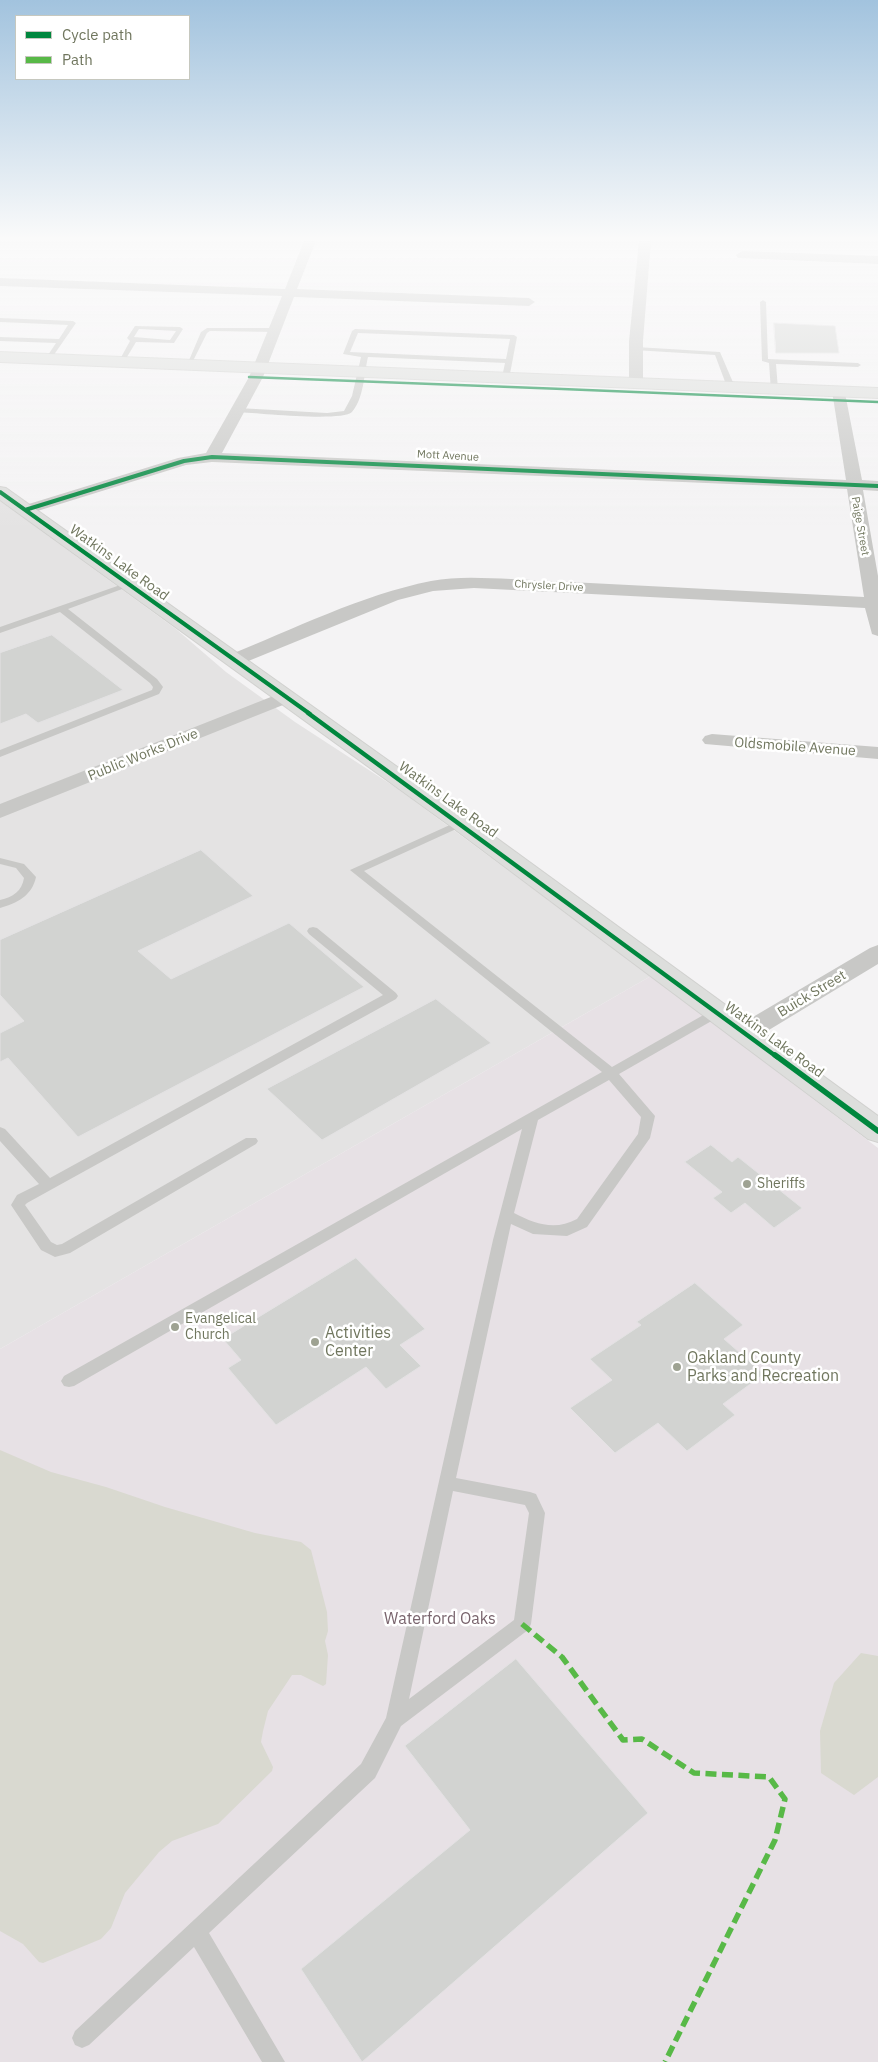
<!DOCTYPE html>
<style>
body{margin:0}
#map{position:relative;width:878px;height:2062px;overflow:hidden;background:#f4f3f4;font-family:"IBM Plex Sans",sans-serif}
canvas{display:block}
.legend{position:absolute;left:15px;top:15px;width:175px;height:65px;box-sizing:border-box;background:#fff;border:1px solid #c6c8bf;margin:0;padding:6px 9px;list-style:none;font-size:15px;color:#70765e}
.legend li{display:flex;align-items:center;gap:10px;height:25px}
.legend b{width:25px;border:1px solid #c6c8bf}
</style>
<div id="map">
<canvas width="878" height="2062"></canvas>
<ul class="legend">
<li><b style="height:6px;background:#00873e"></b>Cycle path</li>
<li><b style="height:6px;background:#58b947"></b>Path</li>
</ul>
</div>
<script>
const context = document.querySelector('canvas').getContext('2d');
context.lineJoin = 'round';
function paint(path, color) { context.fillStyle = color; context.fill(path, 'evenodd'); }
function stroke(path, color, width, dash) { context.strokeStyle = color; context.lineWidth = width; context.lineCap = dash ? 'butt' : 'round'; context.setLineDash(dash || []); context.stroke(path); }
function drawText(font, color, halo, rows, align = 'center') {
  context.font = font + ' "IBM Plex Sans",sans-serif'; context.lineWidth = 5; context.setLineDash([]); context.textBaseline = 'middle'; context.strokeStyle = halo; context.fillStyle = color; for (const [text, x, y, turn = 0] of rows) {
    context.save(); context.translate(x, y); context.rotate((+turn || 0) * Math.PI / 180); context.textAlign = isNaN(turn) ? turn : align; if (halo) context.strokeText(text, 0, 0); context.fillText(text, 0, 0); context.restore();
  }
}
paint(new Path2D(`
 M0,501l176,128 50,43 69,50 103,67 253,187 -651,373z`), '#e4e3e3');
paint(new Path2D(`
 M651,976l227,172v914h-878v-713z`), '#e7e1e5');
paint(new Path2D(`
 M0,1450l51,22 55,15 59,20 90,26 46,9 10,8 16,62 1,19 -3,10 3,14 -2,29 -3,2 -22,-11h-9l-24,36 -5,20 -2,11 12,25 -1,4 -54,53 -46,17 -13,11 -34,41 -14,35 -10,11 -58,24 -4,-1 -16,-18 -23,-13z
 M861,1653l17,3v121l-24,18 -33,-22 -1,-42 14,-48z`), '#d9d9d0');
const building = new Path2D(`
 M774,323l61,3 4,27h-63z
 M52,635l71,55 -85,33 -12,-9 -26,10v-71z
 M201,850l52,46 -115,55 33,28 118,-56 75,64 -286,150 -70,-79 -8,4v-29l24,-12 -24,-26v-55z
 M436,999l55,44 -169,97 -55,-51z
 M711,1145l21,17 6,-5 64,51 -28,20 -29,-25 -14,10 -18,-15 9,-6 -37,-30z
 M356,1258l69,71 -25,16 21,21 -35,23 -20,-22 -90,58 -48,-57 13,-8 -18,-21z
 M695,1283l48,42 -19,14 40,35 -41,30 12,11 -48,36 -29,-28 -43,30 -45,-45 42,-28 -22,-21 51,-34 -4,-3z
 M516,1659l132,154 -286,249 -61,-93 169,-139 -65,-84z`);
paint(building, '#d2d3d1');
stroke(building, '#e3e2e3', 1);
const secondary = new Path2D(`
 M0,352l878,36v10l-878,-36z
 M0,487l6,1 463,330 409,298v26l-10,-3 -415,-311 -453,-328z`);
stroke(secondary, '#d1d1cf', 2);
paint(new Path2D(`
 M763,300l3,2 2,57 90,4 3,2 -3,2 -82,-3 2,25 -7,2 -2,-28 -7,-2 -2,-59z
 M0,318l73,3 3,2 -25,36 -2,1 -3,-2 10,-15 -56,-2v-4l59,2 9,-14 -68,-3z
 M135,326l45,1 3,2 -9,14 -38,-1 -12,20h-4l-1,-1 11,-20 -3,-3zM139,329l37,2 -6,9 -36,-3z
 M207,328h67l3,2 -3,2 -64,-1 -3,2 -16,32h-4l14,-33z
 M355,329l159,6 3,2 -8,42 -7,-2 3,-14 -137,-6c-4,17 -4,41 -16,55 -10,10 -96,1 -114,0l-4,-2 4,-2 89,5 17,-2 8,-15 9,-39 -18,-3 9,-23zM358,333l152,6 -4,20 -156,-7z
 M636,347l84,5 15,35 -4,2 -4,-2 -12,-32 -81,-5v-2z
 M126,583l7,2 -65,24 89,70 6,8 -4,7 -159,63v-7l152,-60 1,-3 -3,-4 -90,-71 -60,21v-6z
 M461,820l4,1 1,2 -1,2 -101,46 248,196 102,-58h8l2,3 -2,3 -103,59 36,42 -5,22 -63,89 -20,9 -34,-2 -22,-10 -55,254 74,14 6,2 9,19 -14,111 -3,6 -127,96 -26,52 -166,155 76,129h-23l-68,-115 -105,98 -7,3 -7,-3 -3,-7 3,-7 286,-267 25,-46 107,-478 29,-111 -448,257 -5,1 -5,-1 -3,-5 3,-5 538,-304 -252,-202zM609,1080l32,37 -3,17 -61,85c-22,12 -42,5 -63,-6l24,-93zM453,1491l72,14 4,8 -15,107 -105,79z
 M0,858l24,6 12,13c-4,19 -19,26 -36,31v-8c13,-3 22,-9 24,-22l-8,-10 -16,-4z
 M313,927l4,1 79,65 2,3 -2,3 -369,204 -2,2 26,37 6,3 5,-1 184,-106h10l2,3 -2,3 -186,109 -15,4 -14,-7 -30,-45 6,-10 22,-11 -39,-43v-14l5,2 45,49 333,-183 -74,-61 -2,-3 2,-3z`), '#c8c8c6');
paint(new Path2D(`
 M304,241h12l-19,48 232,9 6,4 -6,4 -235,-9 -31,80 -41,76 624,27 -14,-89 7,-4 5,1 18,92 16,1v10l-15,-1 15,86v60l-6,-2 -7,-26 -391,-20 -41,3 -35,9 -157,64h-14l-2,-4 2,-4c67,-27 134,-61 204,-75 26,-5 54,-3 80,-2l353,18 -17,-108 -635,-27 -26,3 -155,48h-12l-2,-3 2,-3 159,-49 28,-5 43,-76 33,-81 -282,-10v-8l285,11z
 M639,241h12l-8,100v42l-7,4 -7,-4v-42z
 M742,251l136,5v8l-140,-6 -2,-3z
 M286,691l7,2 3,4 -3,4 -293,117v-14z
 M712,734l166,13v12l-173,-15 -3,-4 3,-4z
 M878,945v19l-124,75 -9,3 -9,-3 -4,-6 4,-6 134,-79z`), '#c8c8c6');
paint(secondary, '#dddedc');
stroke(new Path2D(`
 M522,1624l40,33 61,83 19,-1 52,34 75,4 16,22 -10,41 -110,222`), '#58b947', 5.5, [11, 5.5]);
stroke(new Path2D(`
 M249,377c210,7 419,17 629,25`), '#00873e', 2.5);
stroke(new Path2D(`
 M0,492l310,222
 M25,510l159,-49 28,-4 666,29`), '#00873e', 4);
stroke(new Path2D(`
 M308,713l469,344`), '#00873e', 4.5);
stroke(new Path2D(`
 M775,1055l103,76`), '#00873e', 5.5);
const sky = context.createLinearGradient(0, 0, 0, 530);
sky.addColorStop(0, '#a2c3de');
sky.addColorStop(0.45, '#fafafa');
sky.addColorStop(1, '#fafafa00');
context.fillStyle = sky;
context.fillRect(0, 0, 878, 530);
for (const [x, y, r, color] of [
 [747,1184,5,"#9ea292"],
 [175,1327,5,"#9ea292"],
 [315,1342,5,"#9ea292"],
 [677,1367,5,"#9ea292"]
]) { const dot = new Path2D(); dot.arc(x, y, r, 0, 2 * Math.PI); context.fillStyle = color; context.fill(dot); stroke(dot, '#fff', 2); }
drawText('11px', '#70765e', '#fff', [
 ["Mott Avenue",448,456,3],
 ["Paige Street",860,526,80],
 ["Chrysler Drive",549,586,3]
]);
drawText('14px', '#70765e', '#fff', [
 ["Watkins Lake Road",119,563,36],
 ["Oldsmobile Avenue",795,747,4],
 ["Public Works Drive",143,755,-22],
 ["Watkins Lake Road",448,800,36],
 ["Buick Street",812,994,-31],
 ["Watkins Lake Road",774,1040,36]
]);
drawText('14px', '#70765e', '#fff', [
 ["Sheriffs",757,1184],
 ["Evangelical",185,1319],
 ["Church",185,1335]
], 'left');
drawText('16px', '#70765e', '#fff', [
 ["Activities",325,1333],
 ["Center",325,1351],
 ["Oakland County",687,1358],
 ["Parks and Recreation",687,1376]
], 'left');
drawText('16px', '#79646d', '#fff', [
 ["Waterford Oaks",440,1619]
]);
</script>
